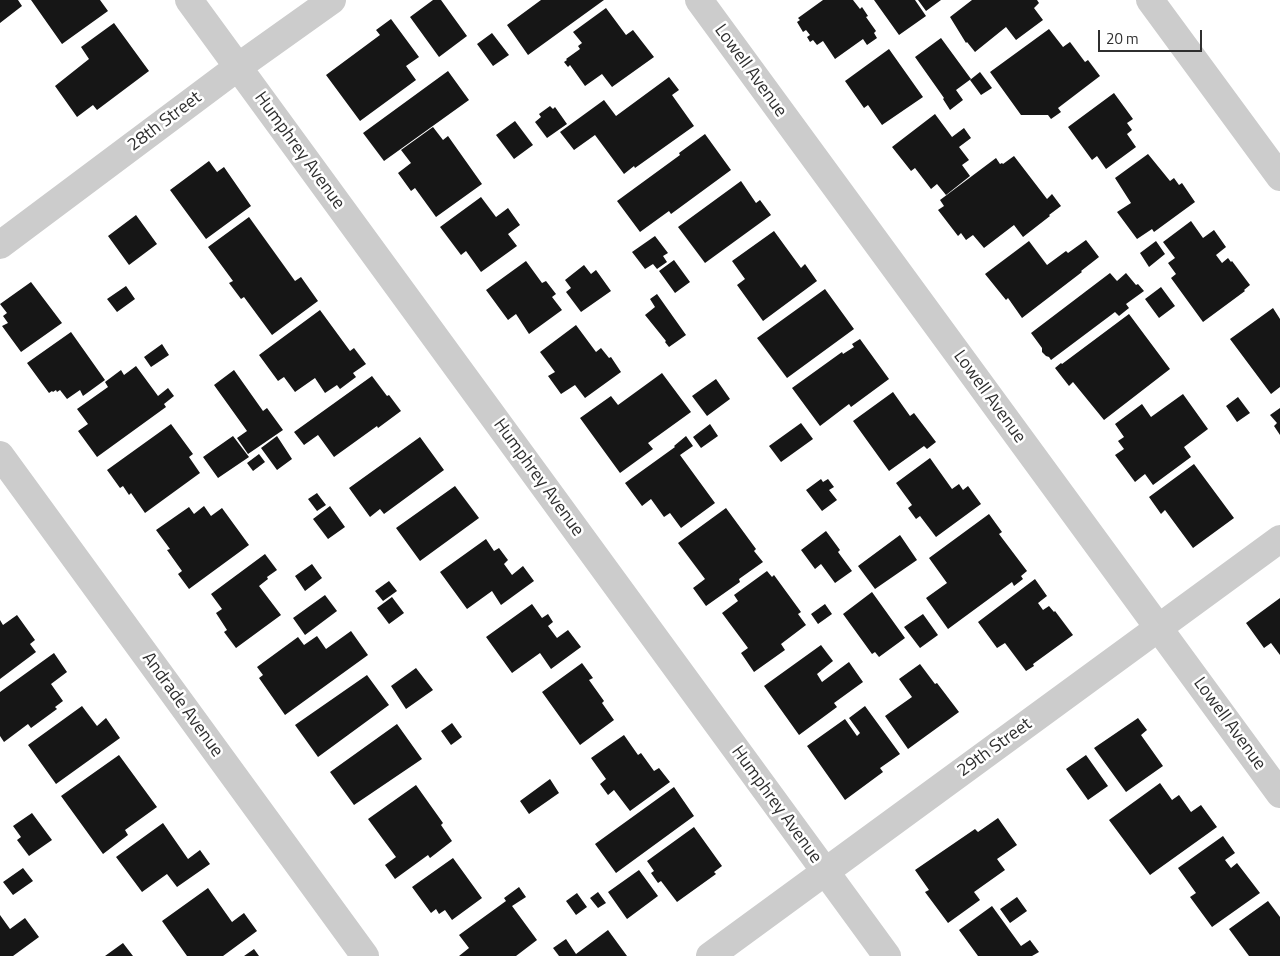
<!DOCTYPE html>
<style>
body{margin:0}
#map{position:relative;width:1280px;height:956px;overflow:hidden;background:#fff;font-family:"Titillium Web",sans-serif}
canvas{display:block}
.scale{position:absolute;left:1098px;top:30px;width:104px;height:22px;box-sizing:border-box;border:2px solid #2f2f2f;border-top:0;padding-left:6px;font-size:15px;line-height:18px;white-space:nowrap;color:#2f2f2f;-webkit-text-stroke:4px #fff;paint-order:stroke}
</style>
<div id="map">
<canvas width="1280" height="956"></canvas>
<div class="scale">20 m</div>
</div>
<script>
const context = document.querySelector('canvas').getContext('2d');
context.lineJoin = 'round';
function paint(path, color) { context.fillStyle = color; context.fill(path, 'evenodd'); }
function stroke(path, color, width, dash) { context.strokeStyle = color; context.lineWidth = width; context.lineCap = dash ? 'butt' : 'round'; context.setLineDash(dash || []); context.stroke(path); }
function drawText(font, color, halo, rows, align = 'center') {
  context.font = font + ' "Titillium Web",sans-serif'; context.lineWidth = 5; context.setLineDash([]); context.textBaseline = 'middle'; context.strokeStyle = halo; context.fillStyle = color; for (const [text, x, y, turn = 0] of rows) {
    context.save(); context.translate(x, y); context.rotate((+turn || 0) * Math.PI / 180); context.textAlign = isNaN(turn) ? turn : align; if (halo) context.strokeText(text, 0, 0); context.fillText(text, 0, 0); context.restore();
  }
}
paint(new Path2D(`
 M0,0h18l4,6 -22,17z
 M31,0h69l8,11 -46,33z
 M433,0h8l26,36 -28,21 -29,-40z
 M541,0h63l-76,55 -21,-30z
 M823,0h30l7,9 2,-2 6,9 -2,1 10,14 -2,2 3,5 -10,7 -4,-6 -28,20 -12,-18 -6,4 -4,-5 -3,2 -3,-5 3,-2 -4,-5 -3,2 -6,-10 3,-2 -2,-2z
 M874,0h41l11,16 -27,19z
 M918,0h23l-15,11z
 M972,0h65l2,3 -5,5 9,12 -27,20 -10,-13 -31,25 -8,-10 -1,1 -16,-26z
 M606,8l20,27 7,-5 21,27 -42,30 -10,-13 -17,12 -15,-21 -2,2 -4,-5 3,-2 -1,-1 14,-10 -2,-3 4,-3 -9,-11z
 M391,19l28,38 -13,9 10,14 -56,41 -34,-46 54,-40 -4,-5z
 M114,23l35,48 -52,39 -4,-5 -16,12 -22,-31 34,-27 -8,-12z
 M1049,29l14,18 7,-5 15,20 3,-2 12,16 -42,32 3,4 -10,7 -3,-4h-27l-31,-43z
 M492,33l17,22 -16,11 -16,-22z
 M941,38l30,41 -15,11 7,10 -13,10 -7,-11 1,-1 -29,-41z
 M889,49l34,48 -41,28 -14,-20 -4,3 -19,-27z
 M448,71l21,29 -85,61 -21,-28z
 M980,72l12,16 -11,7 -11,-15z
 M669,77l10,13 -7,5 22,31 -59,42 -1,-2 -10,8 -29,-39 -21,15 -14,-18 44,-32 12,16z
 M1114,93l19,26 -6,4 5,7 -5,4 9,13 -30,22 -9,-13 -5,4 -24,-33z
 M550,106l3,3 2,-2 12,17 -20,14 -12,-16 6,-5 -2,-3z
 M935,114l17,23 12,-9 7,10 -12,9 10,13 -7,5 8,11 -24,19 -9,-11 -6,5 -16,-21 -4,3 -19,-24z
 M515,121l18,24 -19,14 -18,-24z
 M433,127l10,13 5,-4 34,48 -46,33 -21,-29 -4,3 -13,-18 13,-10 -10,-13z
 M705,134l26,36 -60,44 -2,-3 -29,21 -23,-31 63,-46 -1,-2z
 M1148,154l22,27 4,-3 5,7 3,-2 13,19 -41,30 -2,-3 -15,10 -20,-27 14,-9 -16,-25z
 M1014,156l33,43 5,-5 9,12 -12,9 1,1 -27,21 -9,-12 -30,23 -11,-13 -7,5 -5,-7 -3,3 -20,-26 6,-4 -4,-6 56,-42 4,6 2,-1 1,1z
 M209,161l8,11 7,-5 27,39 -45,33 -36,-49z
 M741,181l15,22 4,-3 11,15 -66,48 -27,-36z
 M481,197l15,20 12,-9 12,17 -12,9 9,12 -36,26 -15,-21 -5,4 -21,-28z
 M136,215l21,29 -28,21 -21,-29z
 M249,217l46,64 6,-4 17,24 -46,34 -28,-38 -3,2 -12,-16 4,-2 -25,-34z
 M1191,221l12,17 11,-8 12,17 -10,8 6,8 6,-5 3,4 1,-1 18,24 -6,5 1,1 -42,31 -32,-44 5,-4 -8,-11 7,-5 -12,-16z
 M774,231l27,37 4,-4 12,17 -54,40 -26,-36 8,-6 -13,-18z
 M655,236l13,17 -5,3 4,6 -10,7 -4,-5 -8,5 -13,-17z
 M1086,240l13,17 -18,14 1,1 -60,46 -14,-20 -2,2 -21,-26 44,-33 18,24 19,-14 2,2z
 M1156,241l9,13 -16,13 -9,-14z
 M674,260l16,22 -15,11 -16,-22z
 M526,261l16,22 4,-2 10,13 -4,3 10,13 -33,24 -13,-20 -8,6 -22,-30z
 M584,265l7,9 5,-4 15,21 -30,21 -15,-20 5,-4 -6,-8z
 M1110,273l7,8 9,-8 10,12 2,-1 6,7 -18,13 3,4 -10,8 -4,-4 -64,48 -2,-3 -3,-1 -4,-4v-4l-11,-15z
 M31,282l31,41 -41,29 -19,-26 6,-3 -5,-7 4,-3 -7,-9z
 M126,286l9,13 -18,13 -10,-13z
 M1161,287l14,19 -16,12 -14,-19z
 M825,289l29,40 -67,49 -30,-40z
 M657,294l29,41 -17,12 -4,-5 1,-1 -21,-26 10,-8 -5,-8z
 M1273,308l7,11v68l-9,7 -41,-55z
 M320,310l30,41 4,-3 12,16 -13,9 3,4 -16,12 -3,-4 -12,8 -10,-15 -20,14 -11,-15 -6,4 -19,-26z
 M1129,314l41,55 -66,51 -31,-38 -4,4 -14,-18 6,-5 1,1z
 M576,325l20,27 5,-4 8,10 2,-1 10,15 -36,26 -10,-13 -14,9 -13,-18 7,-4 -15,-20z
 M71,332l34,48 -22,16 -3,-6 -13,9 -7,-9 -3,2 -1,-2 -3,2 -1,-1 -3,2 -22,-30z
 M860,339l29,40 -38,28 -2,-3 -29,22 -28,-38 50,-36 1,2 11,-7 -2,-3z
 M162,344l7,11 -18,12 -7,-10z
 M136,366l22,30 10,-8 6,8 -10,8 2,3 -69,50 -19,-26 10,-7 -11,-15 31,-22 -3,-5 16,-12 3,5z
 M234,370l29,41 4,-3 16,22 -35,24 -11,-16 10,-7 -33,-46z
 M662,373l29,39 -43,31 5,6 -33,24 -40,-55 31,-22 7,9z
 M372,376l15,20 2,-1 12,16 -23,17 -1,-2 -43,31 -16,-22 -14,10 -10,-13z
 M716,379l14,20 -23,17 -15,-20z
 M893,392l17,24 4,-3 22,29 -9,7 -3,-3 -35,25 -36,-50z
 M1183,394l25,35 -24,18 7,10 -38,28 -8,-11 -10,8 -20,-27 9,-6 -6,-8 6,-4 -9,-13 27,-20 9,13z
 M1238,397l12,16 -13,9 -11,-16z
 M1280,408v27l-6,-9 3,-3 -7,-8z
 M801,423l12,16 -32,23 -12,-16z
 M171,424l22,30 -4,3 11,16 -55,40 -14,-20 -2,2 -6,-9 -3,2 -13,-18z
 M710,424l8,12 -17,12 -8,-11z
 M233,436l16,21 -31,21 -15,-21z
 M277,436l15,23 -15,11 -16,-22z
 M686,436l7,10 -13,9 35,48 -34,25 -11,-15 -6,4 -13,-18 -9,7 -17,-23 50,-36 -1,-1z
 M420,437l24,33 -60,44 -4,-5 -10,8 -21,-29z
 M259,454l6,8 -12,9 -6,-8z
 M930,458l22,31 7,-5 4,6 5,-4 13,18 -45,33 -16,-21 -4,3 -8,-11 4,-3 -16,-22z
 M1194,464l40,54 -41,30 -28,-38 -4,4 -12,-17z
 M821,479l2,3 5,-3 6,8 -5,3 8,10 -15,11 -16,-21z
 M455,486l24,32 -59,43 -24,-33z
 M317,493l9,12 -9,6 -9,-12z
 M204,506l7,10 11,-8 27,37 -60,44 -11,-15 4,-3 -15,-21 3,-1 -14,-19 33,-23 5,7z
 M330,506l15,21 -17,12 -15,-20z
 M726,508l30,41 -2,2 9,11 -24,17 1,3 -34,24 -13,-18 12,-9 -27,-36z
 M989,514l13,18 -3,2 28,37 -6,5 2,3 -9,7 -2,-4 -64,47 -22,-31 21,-15 -18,-25z
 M826,531l14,19 -2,2 14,19 -17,12 -14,-19 -6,5 -14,-19z
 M900,535l17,25 -42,29 -17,-23z
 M486,539l8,12 5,-3 9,12 -4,4 8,11 11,-9 11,15 -33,24 -9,-14 -25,18 -27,-37z
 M265,554l12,16 -10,7 1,2 -9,7 22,29 -45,33 -12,-16 3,-2 -11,-17 6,-4 -11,-15z
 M312,564l10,14 -17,13 -10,-15z
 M767,571l5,6 2,-2 27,37 -3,2 8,11 -25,19 4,6 -31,22 -13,-19 7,-5 -26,-35 16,-12 -4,-6z
 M1035,579l12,17 -9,7 5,7 6,-4 5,6 1,-1 18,24 -40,29 1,2 -8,5 -21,-28 -8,5 -19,-26z
 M389,581l8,10 -14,10 -8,-10z
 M872,592l33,46 -26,19 -4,-5 -3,2 -29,-40z
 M325,595l12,16 -32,24 -12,-17z
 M392,597l12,16 -15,11 -12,-16z
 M1280,598v57l-9,-12 -7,5 -18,-25z
 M532,604l10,14 6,-4 5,8 -5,4 9,12 11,-8 13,17 -30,22 -11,-16 -28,20 -26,-36z
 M825,604l7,10 -14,10 -7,-10z
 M923,614l15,21 -18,13 -16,-21z
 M17,615l18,25 -5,4 6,8 -36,27v-59l3,5z
 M351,631l17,24 -83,60 -26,-37 4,-3 -6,-8 41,-30 6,8 13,-9 9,13z
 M821,645l12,16 -16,13 5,8 27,-20 14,20 -29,21 3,4 -38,28 -35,-49z
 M54,653l13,19 -16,12 12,17 -8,6 2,2 -26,19 -3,-4 -24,18 -4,-6v-44z
 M582,663l11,15 -4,2 15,21 -2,2 12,17 -34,25 -38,-53z
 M920,664l15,20 2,-1 22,29 -51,37 -23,-33 27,-19 -13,-18z
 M416,668l17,22 -27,19 -15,-23z
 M367,675l22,30 -71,52 -23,-32z
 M82,706l15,20 9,-8 14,20 -64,46 -28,-39z
 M865,706l35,48 -20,14 3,4 -38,28 -38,-54 38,-27 12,17 3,-3 -11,-15z
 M1138,718l9,12 -6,5 22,31 -37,26 -32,-44z
 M452,723l10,14 -11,8 -10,-14z
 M397,724l25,35 -68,46 -24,-33z
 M624,735l14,20 3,-2 13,18 5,-3 11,14 -40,29 -16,-21 -6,5 -8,-11 6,-5 -15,-21z
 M119,755l38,52 -32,23 3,5 -25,19 -42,-58z
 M1086,755l22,31 -20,14 -22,-31z
 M550,779l9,14 -30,21 -9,-13z
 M1160,783l12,17 7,-5 12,17 10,-7 16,22 -67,48 -41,-55z
 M416,785l27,38 -2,2 11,16 -22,17 -2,-3 -33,24 -10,-14 11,-8 -28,-38z
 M674,787l20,29 -78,57 -21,-29z
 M32,813l20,27 -23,16 -12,-16 4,-3 -8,-11z
 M998,818l19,27 -20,14 8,11 -31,22 6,8 -32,23 -23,-31 4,-2 -14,-20 60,-41 3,3z
 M163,823l25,36 12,-9 10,14 -33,23 -10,-13 -25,18 -26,-35z
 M694,827l28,39 -8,6 2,2 -39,28 -16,-21 -3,2 -7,-10 3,-2 -7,-10z
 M1223,836l12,17 -10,7 6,8 6,-5 23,30 -48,34 -22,-30 6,-4 -18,-25z
 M453,858l29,40 -30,22 -7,-10 -6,4 -3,-5 -5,4 -19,-26z
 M23,868l10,13 -20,14 -10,-13z
 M639,870l19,26 -31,23 -19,-27z
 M519,887l7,10 -14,9 25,34 -21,16h-57l10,-8 -10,-13 47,-34 -2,-3z
 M208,888l24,34 12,-9 13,18 -34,25h-36l-25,-35z
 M598,892l8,11 -8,5 -8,-10z
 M577,893l10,14 -11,8 -10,-14z
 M1017,897l10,14 -17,12 -10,-14z
 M1268,901l12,16v39h-31l-20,-27z
 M992,906l29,40 9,-6 9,12 -7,4h-54l-19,-26z
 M0,915l10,14 15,-11 14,19 -26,19h-13z
 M608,930l19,26h-68l-6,-8 13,-9 10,15z
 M123,943l10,13h-28z
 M254,949l5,7h-15z`), '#161616');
stroke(new Path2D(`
 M189,0l698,956
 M699,0l581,794
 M1150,0l130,177
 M0,245l238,-178 94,-67
 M0,455l365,501
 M710,956l570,-417`), '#ccc', 28);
drawText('18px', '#2f2f2f', '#fff', [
 ["Lowell Avenue",750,71,54],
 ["28th Street",165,122,-37],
 ["Humphrey Avenue",299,151,54],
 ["Lowell Avenue",989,397,54],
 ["Humphrey Avenue",538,478,54],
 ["Andrade Avenue",182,705,54],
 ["Lowell Avenue",1229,724,54],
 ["29th Street",995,748,-36],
 ["Humphrey Avenue",776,805,54]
]);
</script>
